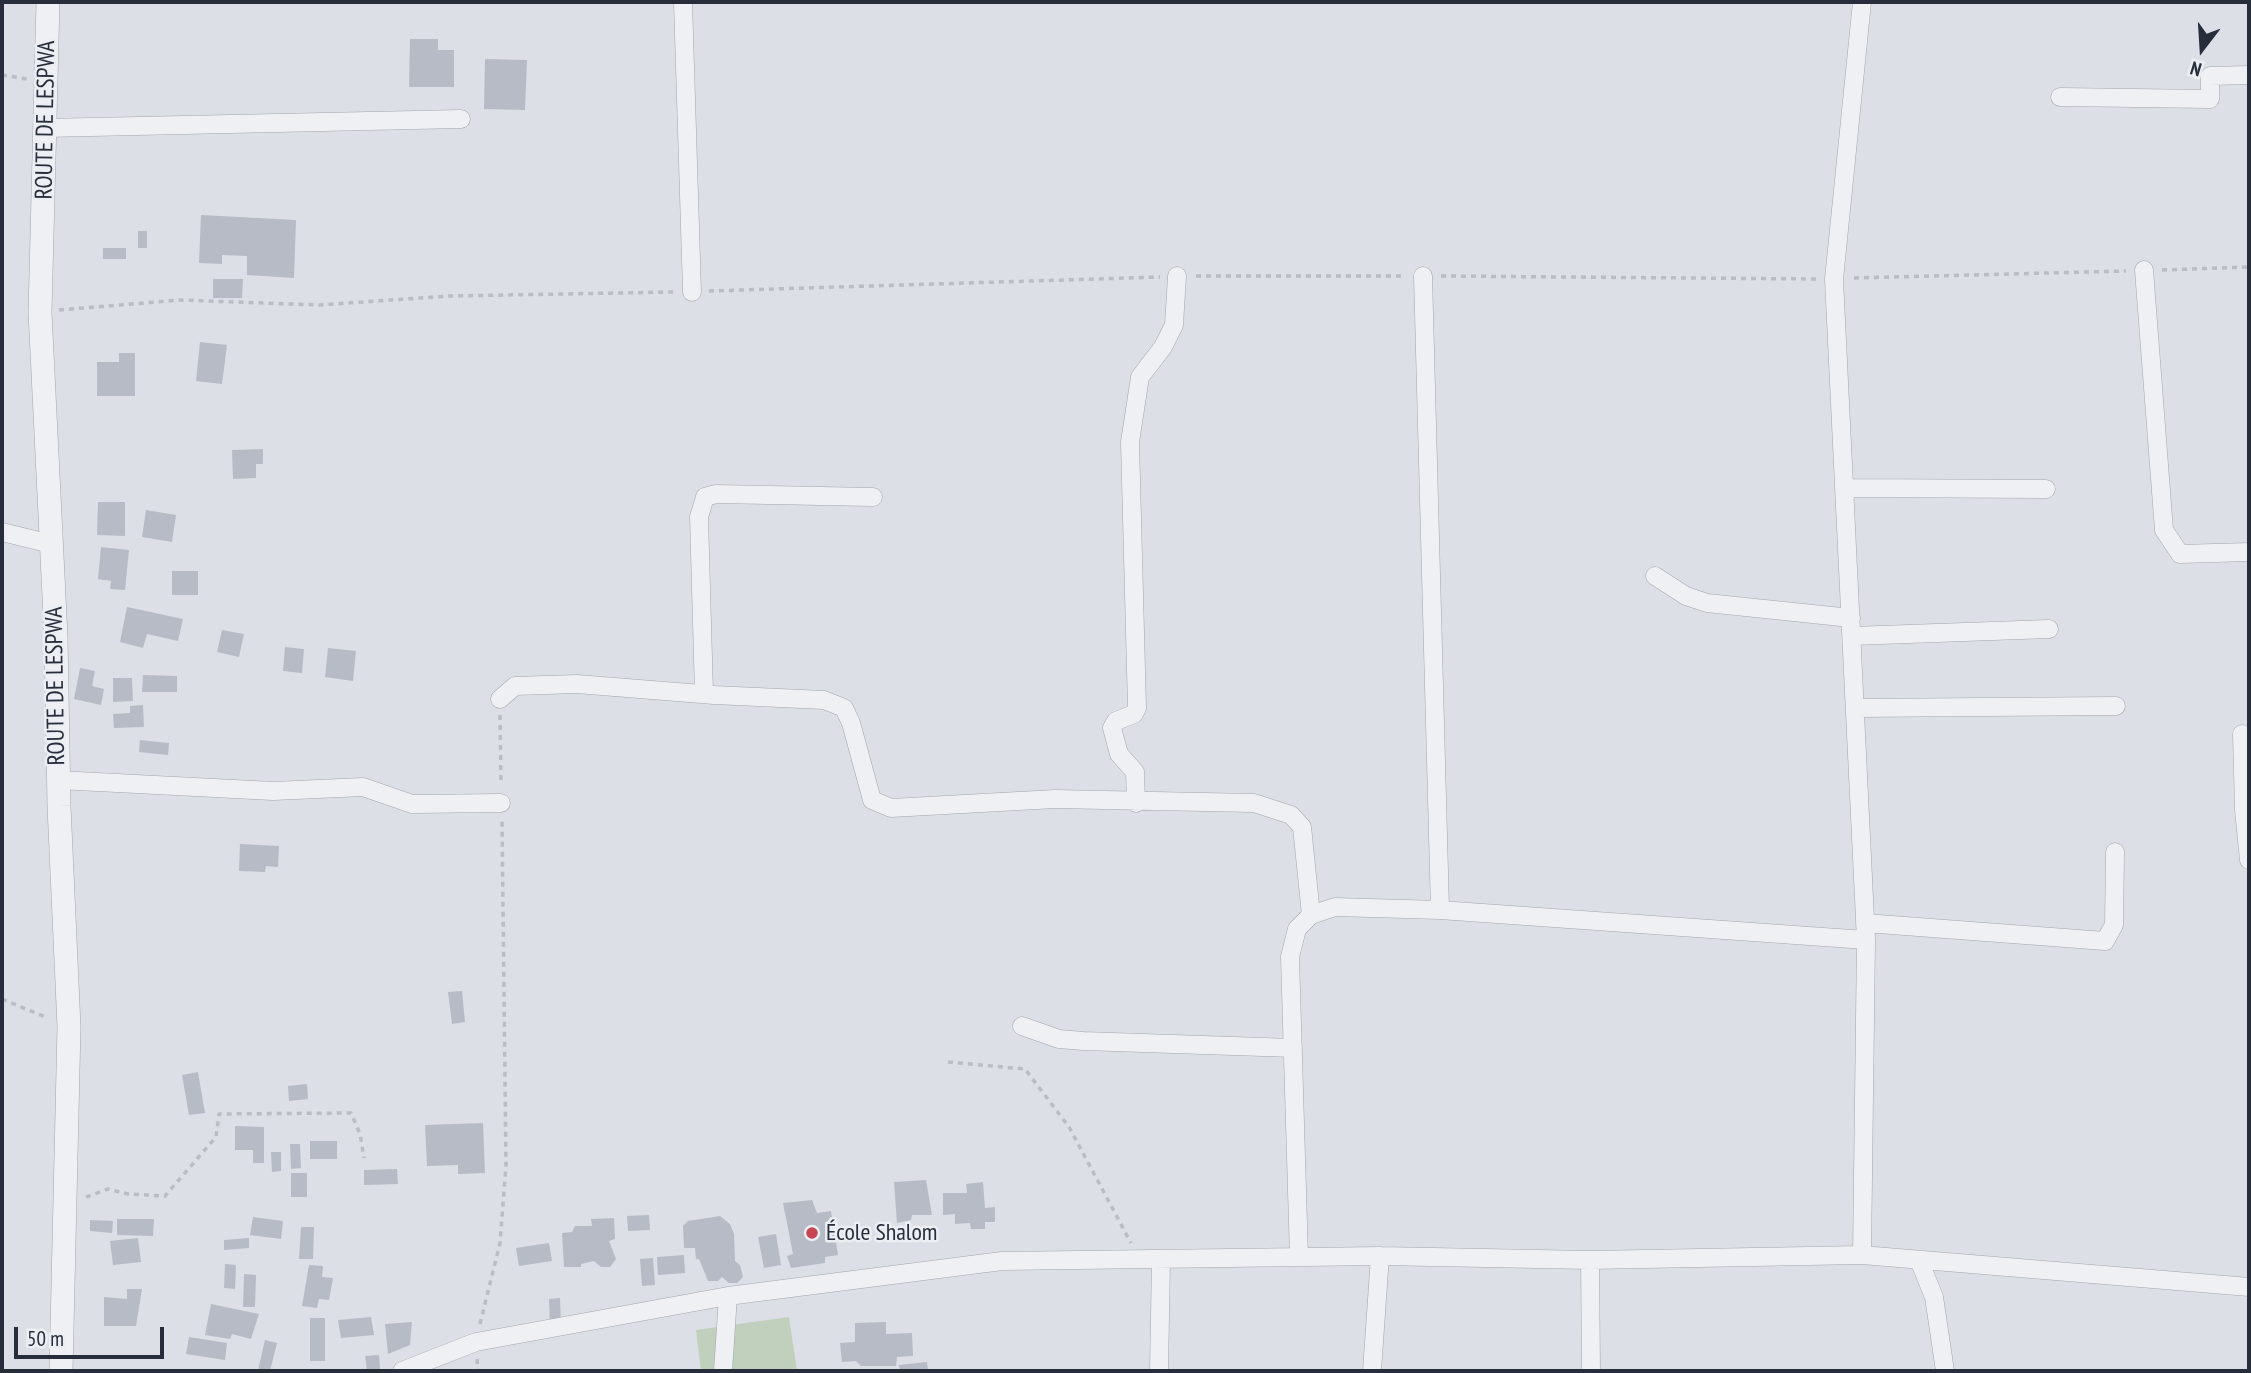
<!DOCTYPE html>
<meta charset="utf-8">
<style>
body{margin:0}
#map{position:relative;width:2251px;height:1373px;overflow:hidden;background:#dcdfe5;font-family:"PT Sans Narrow",sans-serif}
canvas{display:block}
.frame{position:absolute;inset:0;border:4px solid #272d3a;pointer-events:none}
.north{position:absolute;left:2167px;top:14px;width:70px;height:70px;-webkit-text-stroke:5px #ebeef3;paint-order:stroke;rotate:197deg;font-size:19px;font-weight:700;line-height:28px;text-align:center;color:#272d3a}
.north::after{content:'';display:block;margin:auto;width:24px;height:32px;background:#272d3a;clip-path:polygon(50% 0,100% 100%,50% 72%,0 100%)}
.scale{position:absolute;left:14px;top:1327px;width:150px;height:32px;box-sizing:border-box;border:4px solid #272d3a;border-top:0;padding-left:9px;font-size:21px;line-height:24px;white-space:nowrap;color:#272d3a;-webkit-text-stroke:5px #ebeef3;paint-order:stroke}
</style>
<div id="map">
<canvas width="2251" height="1373"></canvas>
<div class="frame"></div>
<div class="north">N</div>
<div class="scale">50 m</div>
</div>
<script>
const context = document.querySelector('canvas').getContext('2d');
context.lineJoin = 'round';
function paint(path, color) { context.fillStyle = color; context.fill(path, 'evenodd'); }
function stroke(path, color, width, dash) { context.strokeStyle = color; context.lineWidth = width; context.lineCap = dash ? 'butt' : 'round'; context.setLineDash(dash || []); context.stroke(path); }
function drawText(font, color, halo, rows, align = 'center') {
  context.font = font + ' "PT Sans Narrow",sans-serif'; context.lineWidth = 5; context.setLineDash([]); context.textBaseline = 'middle'; context.strokeStyle = halo; context.fillStyle = color; for (const [text, x, y, turn = 0] of rows) {
    context.save(); context.translate(x, y); context.rotate((+turn || 0) * Math.PI / 180); context.textAlign = isNaN(turn) ? turn : align; if (halo) context.strokeText(text, 0, 0); context.fillText(text, 0, 0); context.restore();
  }
}
paint(new Path2D(`
 M789,1317l8,54h-96l-5,-41z`), '#c1cfbd');
paint(new Path2D(`
 M410,39h28v11h16v37h-45z
 M485,59l42,1 -2,50 -41,-1z
 M201,215l95,5 -2,58 -47,-3v-19l-25,-1v9l-23,-1z
 M138,231h9v17h-9z
 M103,248h23v11h-23z
 M213,279h30l-1,19h-29z
 M200,342l27,3 -5,39 -26,-3z
 M119,353h16v43h-38v-34h22z
 M263,449v15h-7v14l-23,1 -1,-29z
 M98,502h27v34l-28,-1z
 M146,510l30,5 -4,27 -30,-5z
 M101,547l28,3 -4,40 -15,-1 1,-8 -13,-2z
 M172,571h26v24h-26z
 M127,607l56,12 -5,22 -31,-7 -4,14 -23,-6z
 M222,630l22,4 -5,23 -22,-5z
 M285,647l19,2 -2,24 -19,-2z
 M328,648l28,3 -3,30 -28,-4z
 M80,668l15,3 -3,15 12,3 -3,16 -27,-6z
 M143,675l34,1v16h-35z
 M113,678h19l1,23 -20,1z
 M143,705l1,22 -30,1 -1,-14 17,-1v-7z
 M140,740l29,3 -1,12 -29,-3z
 M240,844l39,2 -1,21 -12,-1 -1,6 -26,-1z
 M462,991l3,31 -13,2 -4,-32z
 M198,1072l7,41 -16,2 -7,-40z
 M307,1084l1,15 -19,2 -1,-15z
 M483,1123l2,50 -27,1v-9l-31,1 -2,-41z
 M235,1126l29,1v36h-11v-13h-18z
 M310,1141h27v18h-27z
 M290,1144h10l1,24 -10,1z
 M271,1152h10v19l-9,1z
 M397,1169l1,15 -34,1v-15z
 M291,1173h16v24h-16z
 M926,1180l6,35h-20l-1,5 -14,3 -3,-41z
 M983,1182l2,26 10,-1v15h-10v7h-14l-1,-6 -15,1v-10l-12,1v-22h24l-1,-9z
 M812,1200l5,13 14,-2 7,44 -13,2v6l-34,5 -4,-12 6,-2 -10,-51z
 M649,1215l1,15 -22,1 -1,-15z
 M720,1216l10,8 4,10 1,27 5,4 3,12 -6,6h-8l-7,-6 -4,4h-10l-9,-22h-3l-1,-11h-11l-1,-22 5,-5z
 M253,1217l30,4 -2,18 -31,-4z
 M614,1218l1,21 -6,2 7,18 -6,8h-9l-7,-6 -13,3v3h-17l-2,-34 10,-1 3,-6h17l-1,-7z
 M117,1219h37l-1,17 -36,-1z
 M90,1220l23,1 -1,12 -22,-2z
 M301,1227h13l-1,32h-14z
 M776,1234l5,31 -17,3 -6,-31z
 M138,1238l3,24 -28,3 -3,-24z
 M249,1238v10l-25,2v-10z
 M549,1243l3,18 -33,5 -3,-18z
 M684,1255l1,18 -27,2 -1,-18z
 M653,1258l2,27 -13,1 -2,-27z
 M225,1264l11,1 -1,24 -11,-1z
 M309,1265l14,1 -1,11 11,1 -4,22 -10,-1 -2,9 -15,-2z
 M244,1274l12,1 -1,32h-12z
 M127,1289h15l-6,37h-32v-29l23,2z
 M560,1298l1,27 -11,1 -1,-27z
 M211,1304l48,10 -8,25 -19,-5 -2,5 -25,-4z
 M371,1317l3,18 -33,3 -3,-18z
 M310,1318h15v43h-15z
 M412,1322l-2,23 -22,9 -3,-30z
 M886,1322v12l26,-1 1,23 -16,1 -1,9h-35l-5,-5 -14,1 -2,-19 15,-1v-19z
 M189,1337l38,6 -2,17 -39,-6z
 M265,1340l12,3 -7,28 -12,-1z
 M379,1355l1,14 -13,1 -2,-14z
 M927,1362l1,9h-28l-1,-6z`), '#b6bbc5');
const minor = new Path2D(`
 M683,2l9,290
 M2060,97l150,2v-23l39,-1
 M45,128l416,-9
 M2144,270l20,260 16,24 69,-2
 M1423,276l17,634
 M1844,488l202,1
 M2,532l49,12
 M1655,576l31,20 21,7 144,15
 M1852,636l197,-7
 M704,694l-5,-177 6,-20 11,-3 157,3
 M500,699l15,-13 62,-2 137,11 110,5 20,8 7,15 21,77 19,8 164,-9 199,4 37,12 11,12 9,88
 M1855,708l261,-2
 M2242,734l2,76 5,50
 M58,780l215,11 90,-4 49,17 89,-1
 M1136,803l-1,-31 -16,-18 -7,-26 4,-7 18,-7 3,-6 -7,-266 10,-65 23,-30 11,-22 3,-49
 M1865,923l240,18 9,-16 1,-73
 M1022,1026l37,13 24,2 210,7
 M1862,1255l4,-315 -32,-661 28,-277
 M1299,1257l-9,-300 7,-28 14,-14 24,-8 105,3 426,30
 M1590,1260l1,111
 M1919,1260l15,37 11,74
 M402,1371l74,-29 252,-46 274,-35 378,-5 210,4 272,-5 387,32
 M723,1371l5,-75
 M1159,1371l2,-111
 M1372,1371l8,-115`);
const tertiary = new Path2D(`
 M48,2l-8,310 16,325 3,169 10,221 -8,344`);
stroke(minor, '#a2a6ae', 19);
stroke(tertiary, '#a2a6ae', 24);
stroke(new Path2D(`
 M2,75l25,4
 M2162,270l87,-3
 M1196,276h209
 M1441,276l377,3
 M1854,278l272,-7
 M709,291l451,-14
 M59,310l121,-10 139,5 130,-9 225,-4
 M500,715l1,69
 M2,999l46,19
 M948,1062l77,7 44,58 62,116
 M86,1197l22,-8 20,5 37,2 51,-59 3,-23 132,-1 9,21 4,24
 M480,1324l20,-81 6,-78 -4,-345
 M477,1359l1,12`), '#babdc4', 3.5, [5, 5]);
stroke(minor, '#eef0f4', 18);
stroke(tertiary, '#eef0f4', 23);
for (const [x, y, r, color] of [
 [812,1233,7,"#c54652"]
]) { const dot = new Path2D(); dot.arc(x, y, r, 0, 2 * Math.PI); context.fillStyle = color; context.fill(dot); stroke(dot, '#ebeef3', 2.5); }
drawText('24px', '#272d3a', '#ebeef3', [
 ["ROUTE DE LESPWA",46,120,-89],
 ["ROUTE DE LESPWA",56,686,-91]
]);
drawText('24px', '#272d3a', '#ebeef3', [
 ["École Shalom",826,1233]
], 'left');
</script>
